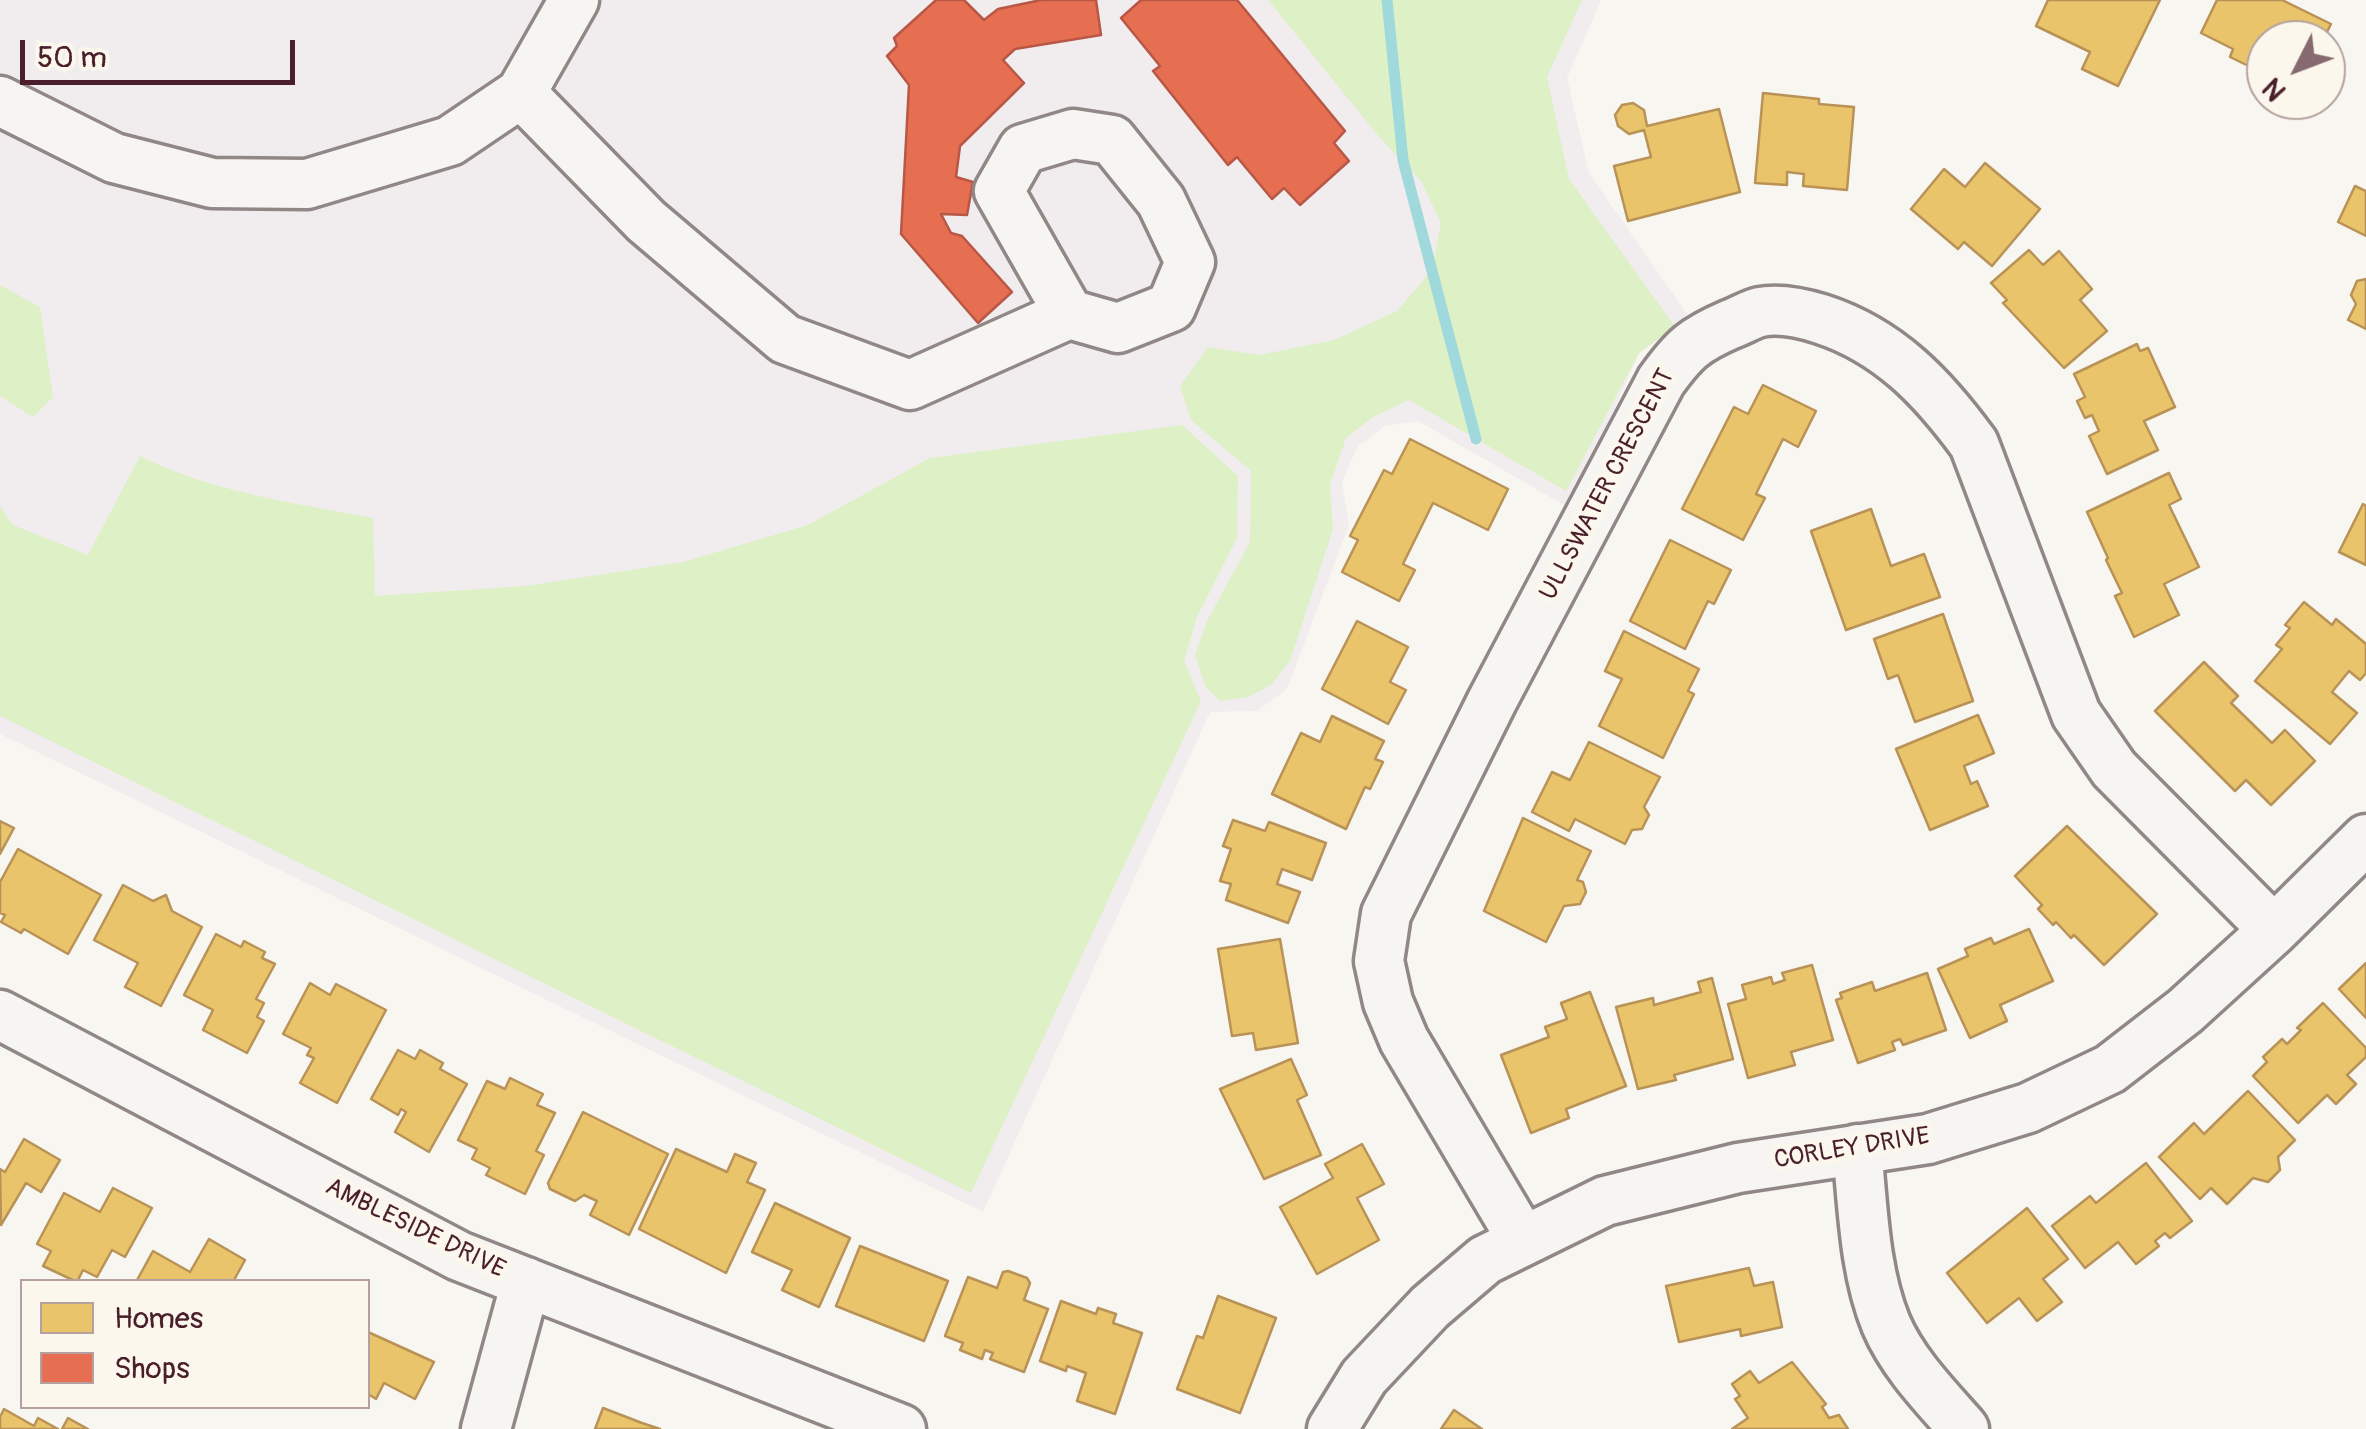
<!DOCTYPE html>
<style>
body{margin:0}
#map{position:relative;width:2366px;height:1429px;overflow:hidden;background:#f8f6f0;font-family:Pangolin,sans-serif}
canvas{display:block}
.legend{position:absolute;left:20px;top:1279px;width:350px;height:130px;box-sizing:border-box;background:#fbf7ec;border:2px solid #b4a19f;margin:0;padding:12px 18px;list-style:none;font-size:30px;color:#4a1f2b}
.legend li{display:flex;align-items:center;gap:20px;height:50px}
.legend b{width:50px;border:2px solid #b4a19f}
.north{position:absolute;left:2246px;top:20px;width:100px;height:100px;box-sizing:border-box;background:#fbf7ec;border:2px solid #b4a19f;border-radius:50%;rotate:228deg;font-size:28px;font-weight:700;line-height:40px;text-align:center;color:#4a1f2b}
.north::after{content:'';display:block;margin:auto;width:35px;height:45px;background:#876a70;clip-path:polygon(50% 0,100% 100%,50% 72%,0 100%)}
.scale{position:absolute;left:20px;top:40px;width:275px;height:45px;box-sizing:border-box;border:5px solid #4a1f2b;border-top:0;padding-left:12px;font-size:30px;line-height:35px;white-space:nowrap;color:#4a1f2b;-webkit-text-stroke:8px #fbf7ec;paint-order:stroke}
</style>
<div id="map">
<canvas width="2366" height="1429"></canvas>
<ul class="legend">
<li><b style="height:28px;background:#e9c46a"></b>Homes</li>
<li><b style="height:28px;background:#e76f51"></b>Shops</li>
</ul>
<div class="north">N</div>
<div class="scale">50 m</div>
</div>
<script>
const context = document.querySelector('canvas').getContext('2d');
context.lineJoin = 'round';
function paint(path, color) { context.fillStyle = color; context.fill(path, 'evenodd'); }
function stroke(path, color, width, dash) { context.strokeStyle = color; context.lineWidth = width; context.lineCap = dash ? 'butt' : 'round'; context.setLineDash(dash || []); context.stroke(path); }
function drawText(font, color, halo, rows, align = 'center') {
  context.font = font + ' Pangolin,sans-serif'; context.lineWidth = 10; context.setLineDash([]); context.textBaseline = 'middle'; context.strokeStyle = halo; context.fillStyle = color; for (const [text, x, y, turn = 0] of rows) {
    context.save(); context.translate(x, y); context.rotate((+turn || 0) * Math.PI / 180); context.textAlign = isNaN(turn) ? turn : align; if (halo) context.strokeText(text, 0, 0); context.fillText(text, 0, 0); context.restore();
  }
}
paint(new Path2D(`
 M0,0h1601l-34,78 22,95 100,144 -50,36 -68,156 -153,-88 -33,5 -27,20 -16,36 7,43 -62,164 -30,22 -47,1 -227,500 -983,-478z`), '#f1edef');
paint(new Path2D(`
 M1268,0h314l-35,77 22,102 106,148 -36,26 -73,138 -157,-91 -36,17 -27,21 -16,47 3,44 -43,132 -18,23 -23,13 -29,4 -15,-15 -10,-31 12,-34 43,-79 1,-71 -60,-51 -11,-34 28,-39 51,8 75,-15 63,-29 35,-41 9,-47 -20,-42 -40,-42z
 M0,285l40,22 13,90 -20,20 -33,-21z
 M1182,425l56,51 -1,62 -40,79 -13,44 17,40 -230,492 -971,-477v-210l13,19 75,30 52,-99c72,36 154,47 233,62l2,78 150,-10 158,-24 125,-37 122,-67z`), '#def0c6');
const homes = new Path2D(`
 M2048,0h112l-42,86 -36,-17 8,-17 -54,-26z
 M2217,0h65l49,24 -8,16h-57v27l-3,6 -33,-16 3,-8 -32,-16z
 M1763,93l56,6v5l35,3 -7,83 -44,-4 1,-12 -17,-2v13l-32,-2z
 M1633,103l11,7 3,16 72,-17 21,83 -112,29 -14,-55 37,-9 -7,-27 -15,4 -11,-8 -3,-11 7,-10z
 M1985,163l55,46 -48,57 -28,-24 -6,7 -47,-40 33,-40 21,18z
 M2355,186l11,5v45l-28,-14z
 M2029,250l14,15 16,-14 33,38 -12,11 27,31 -43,37 -61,-65 4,-3 -16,-17z
 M2366,279v50l-18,-9 8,-16 -5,-9 6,-14z
 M2137,344l3,7 8,-3 27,59 -31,14 14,29 -51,24 -18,-38 10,-5 -7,-16 -7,3 -8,-17 8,-4 -11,-23z
 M1763,385l53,26 -18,36 -15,-8 -27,55 9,4 -22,42 -61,-31 52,-102 14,7z
 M1410,439l98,50 -20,41 -55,-27 -30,61 12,6 -16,31 -57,-29 16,-32 -8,-4 34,-66 8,4z
 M2169,473l12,26 -12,6 30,62 -35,17 15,31 -45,22 -19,-41 7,-3 -16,-33 2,-2 -21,-46z
 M2363,504l3,2v59l-27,-13z
 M1871,509l20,57 33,-12 16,43 -94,33 -35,-99z
 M1670,540l61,30 -17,34 -6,-3 -23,48 -55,-28z
 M2304,602l28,23 4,-6 30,25v29l-6,7 -11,-9 -17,21 25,21 -27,31 -75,-63 27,-32 -6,-4 14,-17 -5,-3z
 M1943,614l30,87 -58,21 -17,-47 -10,4 -14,-40z
 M1357,621l51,26 -18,35 16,8 -18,34 -66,-35z
 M1624,631l75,38 -11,22 6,3 -31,64 -64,-32 23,-47 -17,-8z
 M2204,662l34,34 -7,7 41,40 13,-13 30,31 -44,44 -25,-25 -11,11 -80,-80z
 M1978,715l16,38 -30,13 7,18 6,-3 11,25 -58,24 -34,-81z
 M1332,716l52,25 -9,18 8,3 -13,27 -5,-2 -19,42 -74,-35 29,-61 19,9z
 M1589,742l71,35 -16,30 5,8 -7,14 -10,1 -7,14 -50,-25 -6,12 -37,-19 20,-40 18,8z
 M1523,818l68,33 -14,29 6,2 3,10 -6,12 -16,2 -18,36 -62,-31z
 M1233,820l32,11 4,-9 57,21 -14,37 -30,-11 -5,15 23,8 -12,31 -62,-23 5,-16 -11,-3 11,-32 -8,-3z
 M0,821l14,7 -14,26z
 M2067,826l90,88 -53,51 -30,-30 -3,3 -15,-16 -3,3 -15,-16 4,-4 -27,-29z
 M18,849l83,46 -33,59 -44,-25 -3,4 -20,-11 4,-7 -5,-2v-31z
 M123,885l30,16 13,-6 6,16 30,16 -41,79 -36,-19 13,-24 -44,-23z
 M2029,929l24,52 -53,24 7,16 -37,17 -32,-69 30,-13 -3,-7 26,-11 3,6z
 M216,934l25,13 3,-6 21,11 -3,6 13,6 -19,35 8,4 -7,14 7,4 -17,32 -44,-23 10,-20 -29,-15z
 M1280,939l18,104 -42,7 -3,-17 -21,3 -14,-87z
 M2366,963v55l-27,-29z
 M1812,965l21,75 -42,12 4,13 -47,13 -20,-74 18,-5 -4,-14 29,-8 2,7 12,-4 -3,-7z
 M1927,973l19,57 -43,15 -3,-6 -8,3 3,8 -37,13 -22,-63 6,-2 -2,-5 32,-11 3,9z
 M1712,978l21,81 -59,16 2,5 -38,9 -22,-82 37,-9 1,7 47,-13 -3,-10z
 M310,983l20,12 6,-11 50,26 -49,93 -37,-20 14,-25 -7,-3 4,-7 -28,-14z
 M1590,992l36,94 -60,23 3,9 -38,15 -30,-78 48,-18 -4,-10 22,-8 -6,-16z
 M2323,1003l43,45v9l-19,18 9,9 -20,20 -9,-9 -29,28 -45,-47 14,-14 -4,-5 19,-18 5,5 14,-14 -4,-2z
 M398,1050l17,9 5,-9 23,13 -3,6 27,15 -38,68 -34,-20 11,-20 -5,-3 -3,6 -27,-16z
 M1291,1059l16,36 -10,5 24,55 -57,24 -44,-90z
 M510,1078l33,16 -6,11 18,8 -19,38 8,4 -19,39 -39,-19 4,-7 -18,-9 5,-10 -19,-9 29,-59 18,8z
 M2248,1091l47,49 -17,17 2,13 -12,12 -15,-4 -26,26 -16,-16 -11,11 -41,-42 35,-34 10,11z
 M583,1112l85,42 -39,81 -39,-20 7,-14 -13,-6 -9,6 -25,-12 -2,-6z
 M24,1139l36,21 -19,32 -15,-9 -25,42 -1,-56 5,3z
 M1362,1144l22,40 -27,14 22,42 -62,34 -37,-67 53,-29 -8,-14z
 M676,1149l51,23 8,-18 21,9 -9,19 18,8 -39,83 -87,-44z
 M2146,1163l46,58 -22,17 -5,-5 -10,8 4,5 -23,18 -18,-22 -33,26 -33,-42 38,-30 6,7z
 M113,1188l39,20 -27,49 -13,-7 -15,27 -14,-7 -6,12 -34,-16 8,-15 -14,-7 27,-51 36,19z
 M775,1203l75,35 -31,69 -37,-17 10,-20 -40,-18z
 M2027,1208l41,51 -25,20 19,23 -25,19 -18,-23 -32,25 -40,-50z
 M209,1239l36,21 -12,22h-97l17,-31 37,21z
 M860,1246l88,35 -24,60 -88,-35z
 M1749,1268l5,18 19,-4 9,45 -41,9 -1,-7 -61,13 -13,-56z
 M1008,1271l19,7 3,5 -6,17 24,9 -24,63 -34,-13 3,-6 -8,-3 -3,9 -22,-9 3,-7 -18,-7 23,-59 29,11 6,-16z
 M1218,1296l58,22 -36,95 -63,-24 20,-53 6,2z
 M1061,1301l35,13 2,-6 18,6 -3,9 29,10 -27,81 -38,-13 9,-28 -19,-7 -1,5 -26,-10z
 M368,1332l66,30 -19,37 -31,-16 -8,16 -8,-5z
 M1792,1362l34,42 -4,3 7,11 10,-3 9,14h-116l16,-11 -13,-19 5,-3 -8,-12 18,-13 9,12z
 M603,1408l39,15 18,6h-65z
 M4,1409l30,17 4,-8 20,11h-58v-12z
 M1454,1410l28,19h-41z
 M68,1418l20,11h-26z`);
paint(homes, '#e9c46a');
stroke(homes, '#b99257', 2.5);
const shops = new Path2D(`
 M936,0h28l20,20 14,-11 43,-9h55l5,35 -86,14 -12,11 21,23 -64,63 -4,31 17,5 -6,33 -26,-1 10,19 11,3 50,56 -34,31 -77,-89 8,-149 -22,-29 10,-10 -3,-8z
 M1141,0h96l108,131 -11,12 15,18 -49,44 -16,-17 -12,11 -35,-42 -9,8 -75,-94 7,-5 -39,-48z`);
paint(shops, '#e76f51');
stroke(shops, '#b85746', 2.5);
stroke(new Path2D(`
 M1387,0l16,160 73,279`), '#a0d9dc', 11);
const minor = new Path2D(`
 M521,93l125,128 139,118 125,46 159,-71 49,14 53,-21 19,-45 -29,-61 -49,-61 -39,-6 -50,15 -24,42 70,123
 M0,101l114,57 98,25 95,1 143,-43 71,-48 53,-93
 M0,1015l459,241 442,173
 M1857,1149c6,58 7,121 29,175 17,40 50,73 78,105
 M1523,1241l-119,-201 -16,-38 -9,-41 7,-47 106,-213 169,-320c23,-32 33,-41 70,-57 9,-3 20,-10 29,-12 20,-4 42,1 61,7 68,22 112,69 153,125l102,270 38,55 160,161
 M486,1429l40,-147
 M1332,1429l32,-52 66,-70 55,-47 120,-59 133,-33 190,-29 100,-31 82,-39 75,-58 89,-81 92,-91`);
stroke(minor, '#918787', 55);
stroke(minor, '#f6f5f1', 48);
drawText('25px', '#4a1f2b', '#fbf7ec', [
 ["ULLSWATER CRESCENT",1608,485,-62],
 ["CORLEY DRIVE",1852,1149,-9],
 ["AMBLESIDE DRIVE",415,1229,26]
]);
</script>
